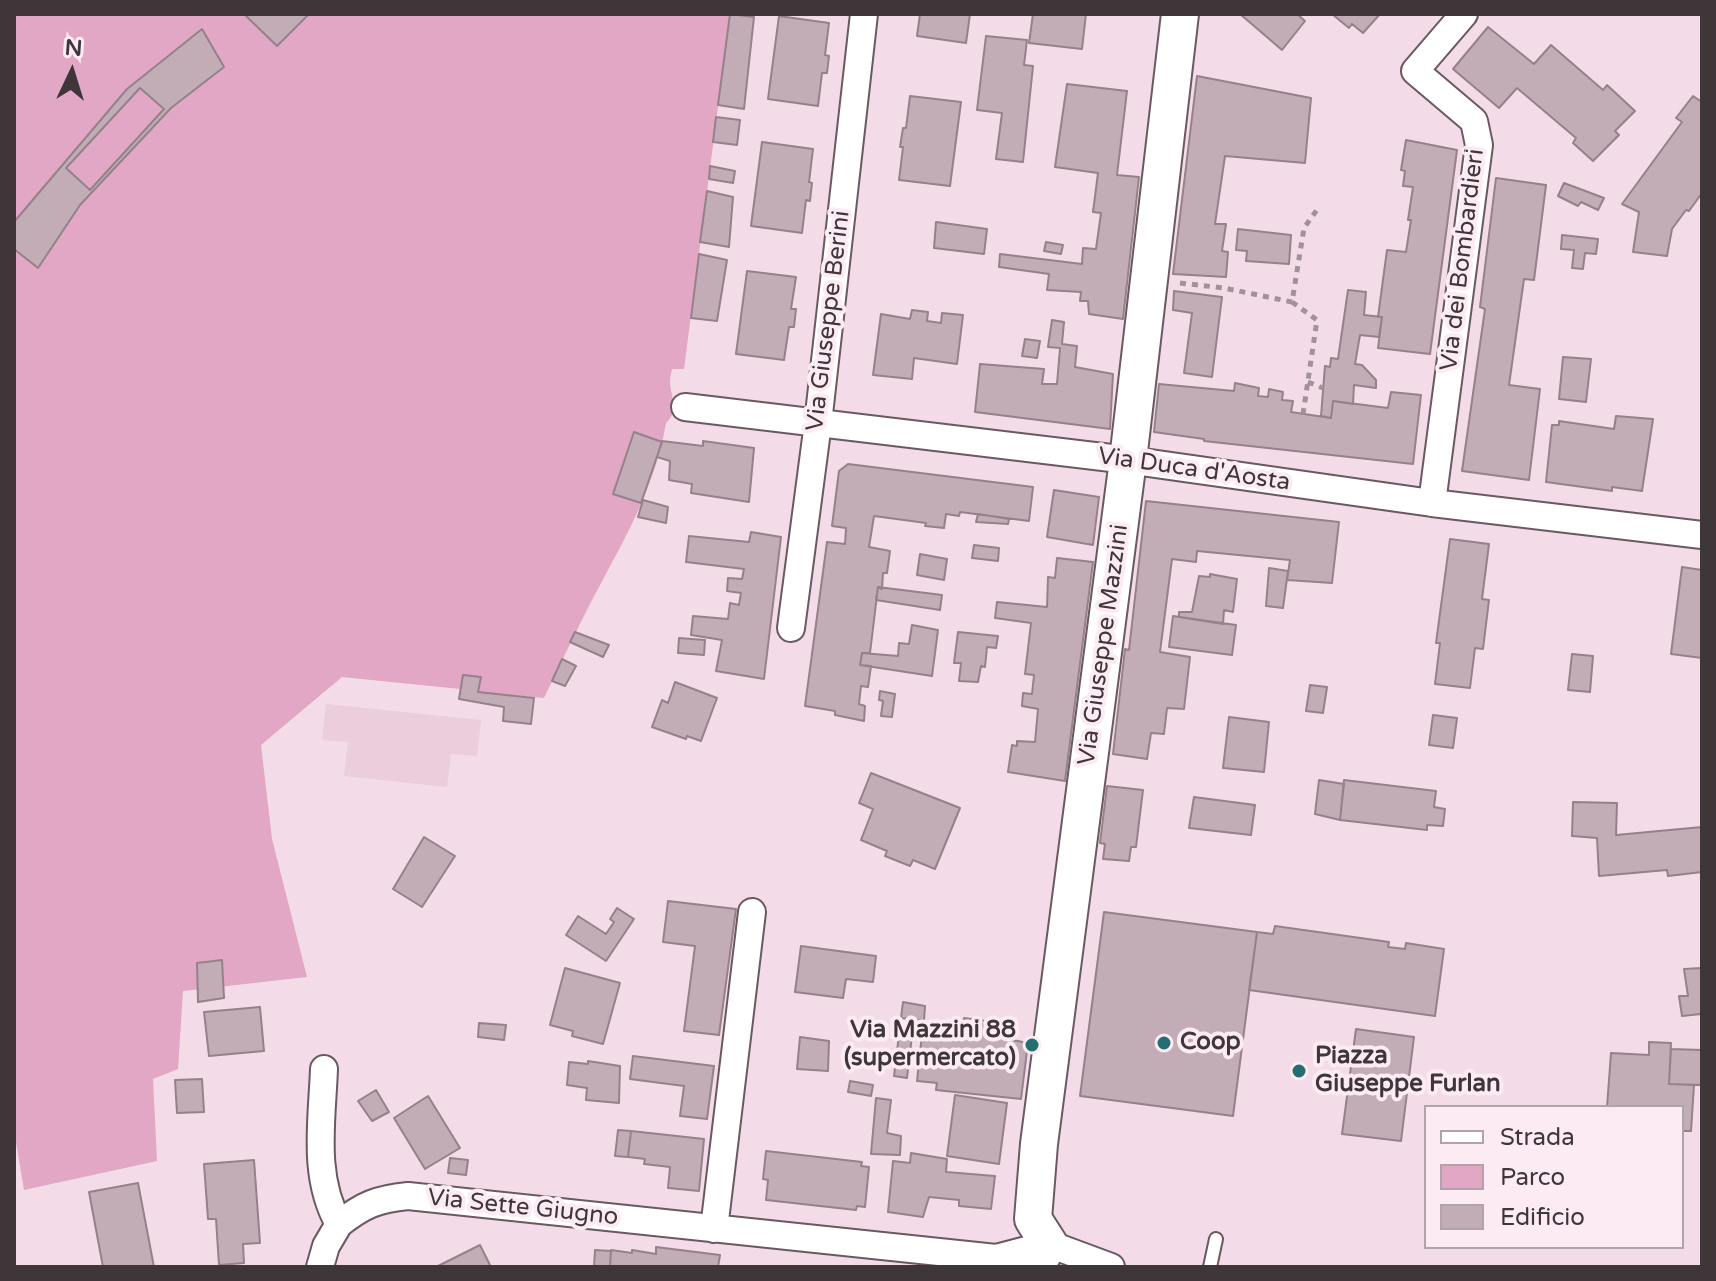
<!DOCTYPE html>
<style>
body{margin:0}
#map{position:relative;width:1716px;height:1281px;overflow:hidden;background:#f3dce7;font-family:"Varela Round",sans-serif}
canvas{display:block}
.frame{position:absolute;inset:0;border:16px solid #3f363a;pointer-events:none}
.legend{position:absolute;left:1424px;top:1105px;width:260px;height:144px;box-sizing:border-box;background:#fdebf3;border:2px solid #b1a3a9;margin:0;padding:10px 14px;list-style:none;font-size:24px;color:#3f363a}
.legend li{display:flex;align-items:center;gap:16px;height:40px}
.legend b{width:40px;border:2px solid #b1a3a9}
.north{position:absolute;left:32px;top:32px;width:80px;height:80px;-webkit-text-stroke:6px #fdebf3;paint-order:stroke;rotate:4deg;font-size:22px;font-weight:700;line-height:32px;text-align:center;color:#3f363a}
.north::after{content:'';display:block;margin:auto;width:28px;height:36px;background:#3f363a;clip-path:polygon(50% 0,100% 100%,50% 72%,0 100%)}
</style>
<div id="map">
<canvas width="1716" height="1281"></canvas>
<div class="frame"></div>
<ul class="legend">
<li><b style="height:10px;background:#fff"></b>Strada</li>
<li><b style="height:22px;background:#e1a7c4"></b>Parco</li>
<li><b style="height:22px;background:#c2adb7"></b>Edificio</li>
</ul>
<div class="north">N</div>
</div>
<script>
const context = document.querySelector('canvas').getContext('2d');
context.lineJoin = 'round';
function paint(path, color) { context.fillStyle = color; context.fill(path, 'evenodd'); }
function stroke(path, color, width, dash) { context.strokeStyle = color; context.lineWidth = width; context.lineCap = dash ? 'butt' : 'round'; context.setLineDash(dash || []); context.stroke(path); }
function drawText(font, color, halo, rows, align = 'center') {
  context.font = font + ' "Varela Round",sans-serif'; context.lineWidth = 8; context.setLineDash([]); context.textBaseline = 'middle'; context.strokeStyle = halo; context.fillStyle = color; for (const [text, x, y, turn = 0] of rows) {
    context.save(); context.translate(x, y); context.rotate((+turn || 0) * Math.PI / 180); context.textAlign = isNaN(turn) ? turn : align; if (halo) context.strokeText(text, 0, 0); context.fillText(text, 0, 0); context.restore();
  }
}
paint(new Path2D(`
 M326,704l155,16 -4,36 -26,-2 -4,33 -103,-11 4,-34 -26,-2z`), '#ebcddb');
paint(new Path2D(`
 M14,14h716l-46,355h-12c-1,4 -2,9 -2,14 1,15 10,27 -4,40 -11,66 -45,122 -76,181 -16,31 -31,63 -46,94l-66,-6 3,-14 -17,-3 -4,14 -118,-12 -81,68 11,94 35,138 -124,14 -5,78 -25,10 4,82 -133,29 -10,-60z`), '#e1a7c4');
const building = new Path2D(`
 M244,14h65l-32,32z
 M730,14l24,3 -10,92 -26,-4z
 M920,14h50l-4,29 -49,-7z
 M1033,14h53l-4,35 -53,-6z
 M1240,14h57l8,7 -23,29z
 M1332,14h48l-17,19 -11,-9 -3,4z
 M779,16l50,7 -4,32 4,1 -2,17h-5l-4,33 -50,-7z
 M1488,27l46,37 17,-19 52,45 4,-5 28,26 -20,20 4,4 -26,26 -20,-18 3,-5 -59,-50 -18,20 -46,-39z
 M202,29l22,38 -53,41 -91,97 -42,63 -24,-19v-27l113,-133z
 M986,36l41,4 -3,25 9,1 -10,96 -27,-3 6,-46 -25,-3z
 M1197,76l114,22 -6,65 -80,-7 -10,68h11l-4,27 6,1 -2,25 -53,-3z
 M1067,84l60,7 -10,84 22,2 -16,142 -34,-5 -1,-13h-8l1,-9 -34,-2 2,-16 -50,-7 1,-13 82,10 1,-16 13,1 5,-36 -8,-1 5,-39 -43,-6z
 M140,88l24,21 -74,81 -24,-22z
 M910,96l51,6 -11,84 -51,-6 4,-33h-3l3,-19h3z
 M1693,96l9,6v91l-13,18 -3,-1 -14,19 -5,27 -34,-4 6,-40 -17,-8 60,-82 -6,-4z
 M716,117l24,3 -3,25 -24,-3z
 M1406,140l51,10 -27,204 -52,-6 4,-31h-4l9,-67 19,2 5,-32h-3l5,-33 -10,-1 2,-15 -4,-1z
 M762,142l51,7 -4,33 3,1 -2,18 -4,-1 -4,33 -51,-7z
 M710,166l25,5 -2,12 -24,-4z
 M1496,178l50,7 -12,95 -10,-1 -15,106 31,4 -11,91 -67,-9 23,-162 -5,-2z
 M1564,183l40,15 -6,12 -17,-8 -3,4 -20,-10z
 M707,191l26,6 -4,50 -29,-5z
 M936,222l51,7 -3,25 -50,-6z
 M1238,229l53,6 -2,29 -43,-3 1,-10 -11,-1z
 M1562,235l36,4 -2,15 -11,-1 -2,16 -11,-1 2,-18 -13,-1z
 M1046,242l17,3 -2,9 -17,-3z
 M699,254l28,6 -10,61 -26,-3z
 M747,271l49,6 -5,32h5l-2,18h-5l-5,33 -48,-6z
 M1348,290l18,2 -2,23 18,2 -3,20 -19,-2 -5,29 7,1 14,15v8l-22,-3 -1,19 -20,-3 -2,17 -10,-2 4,-50 5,1 1,-9 7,1z
 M1174,291l48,6 -10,80 -28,-4 8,-60 -19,-3z
 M912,310l16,2 -1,9 14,2 1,-10 21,2 -6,49 -43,-6 -2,21 -39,-4 8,-61 29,5z
 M1052,320l12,2 -2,22 15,2 -2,21 38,7 -3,55 -135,-17 5,-48 64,5 -2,15h15l3,-36 -12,-1z
 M1025,339l15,2 -3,17 -15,-2z
 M1563,357l28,2 -5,43 -27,-3z
 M1235,383l24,5 -1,8 10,1 1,-8 14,3 -1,8 11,1 -2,11 40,6 2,-17 55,7 3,-16 30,3 -8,69 -209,-23v-2l-50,-7 5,-48 75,7z
 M1616,416l37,3 -11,72 -30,-4v4l-66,-9 6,-57h7v-4l55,8z
 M634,432l28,10 -21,61 -28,-9z
 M662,441l41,5v-5l51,7 -5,54 -58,-9 1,-9 -23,-4 1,-19 -13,-4z
 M848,464l185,23 -4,34 -69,-9 -1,4 -13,-2 -2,14 -19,-2 1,-3 -52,-7 -5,31 21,4 -3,22h-4l-1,16 -4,-2 -8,66h-8l-2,12 11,1 -3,21 -7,-1 -2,18 6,2 -1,15 -29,-6v-4l-30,-5 22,-164 18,2 1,-16 -14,-2 7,-55z
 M1054,490l45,7 -6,48 -46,-8z
 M643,500l25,7 -2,16 -28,-6z
 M1146,501l193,21 -7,61 -45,-3 3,-20 -93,-9 -1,11 -24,-3 -12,93 30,5 -6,52 -17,-1 -3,26 -13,-1 -4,26 -34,-5 12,-105 4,1z
 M978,514l31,5 -1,5 -32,-2z
 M751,532l30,5 -17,142 -48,-8 6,-31 -31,-5 2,-19 35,3 2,-16 9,2 2,-12 -14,-2 1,-13 14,1 2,-10 -58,-7 3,-26 60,6z
 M1450,539l39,5 -7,55 7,1 -6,49 -8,-1 -5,40 -35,-4 5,-41h-4z
 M974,545l25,3 -1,13 -26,-3z
 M920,554l27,5 -3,21 -27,-5z
 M1057,558l36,4 -28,219 -57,-9 4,-27 5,1v-5l18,1 3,-33 -16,-3 1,-13 9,1 2,-19 -9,-1 6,-51 -36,-5 2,-16 50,5 1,-30 7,1z
 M1682,567l20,3v88l-31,-4z
 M1269,568l19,3 -5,37 -17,-2z
 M1210,574l27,5 -4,33 -9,-2 -1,14 -44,-7v-5h13l7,-36 11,1z
 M878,587l64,8 -2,15 -64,-10z
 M1173,616l63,9 -4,30 -63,-8z
 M912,625l26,5 -6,46 -72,-11 2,-12 36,3 1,-13 10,1z
 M575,632l34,13 -6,12 -33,-15z
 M958,632l40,4 -2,12 -9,-1 -2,20 -4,-1 -3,16 -19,-1 2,-18h-7z
 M679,638l26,2 -1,15 -26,-2z
 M1572,654l21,2 -3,36 -22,-2z
 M562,659l14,7 -11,20 -13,-5z
 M463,675l18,2 -3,15 56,6 -3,26 -28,-3 1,-14 -45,-8z
 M675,682l42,16 -16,43 -14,-5 -1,3 -34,-12 10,-27 6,3z
 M1310,685l17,2 -4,26 -17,-2z
 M880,691l15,3 -3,23 -11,-1 2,-15 -4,-1z
 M1433,715l24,3 -4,30 -24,-3z
 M1229,717l40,5 -5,50 -41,-4z
 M871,773l89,35 -25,61 -22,-9 -3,6 -25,-10 2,-5 -26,-11 12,-31 -14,-6z
 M1319,780l25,4 -4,36 -25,-6z
 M1344,780l92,11 -2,16 11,2 -2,17 -16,-1v5l-87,-10z
 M1107,786l36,4 -7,57h-5l-2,14 -26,-2 2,-15 -5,-1z
 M1194,797l61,8 -4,30 -62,-7z
 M1573,802l44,1 -1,32 86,-8v45l-34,4 -1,-6 -68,6 -2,-38 -25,-2z
 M424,837l31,19 -33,51 -29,-18z
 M668,901l68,8 -17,126 -35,-4 11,-85 -32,-4z
 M617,908l17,11 -28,42 -40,-26 12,-19 28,18 8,-12 -4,-3z
 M1104,912l153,20 -24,184 -153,-20z
 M1275,926l114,16 -1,5 17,2 1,-6 38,6 -9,67 -186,-26 8,-58 16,2z
 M801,946l75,10 -3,26 -27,-3 -3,19 -48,-6z
 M222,960l2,38 -26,4 -1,-39z
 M565,968l55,15 -17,61 -31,-8 1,-5 -23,-6z
 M1702,968v54l-1,-8 -19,2 -3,-20h9l-4,-27z
 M903,1002l22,4 -1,15 -23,-3z
 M260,1007l4,44 -55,5 -5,-44z
 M964,1018l29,4 -1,14 36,7 -7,56 -85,-9 1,-7 -20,-2 5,-47 21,2v-5l19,2z
 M479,1023l27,2 -2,15 -26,-3z
 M1356,1029l58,8 -13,104 -59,-7z
 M899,1034l13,2 -5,42 -13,-2z
 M800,1037l29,4 -1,30 -31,-2z
 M1649,1042l22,1 -2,41 25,1 -3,46h-9v-24h-75l4,-54 38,2z
 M1671,1049l31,1v35l-33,-1z
 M633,1056l81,10 -7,53 -27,-3 4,-30 -54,-7z
 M588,1061l32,5 -1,37 -33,-3 1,-12 -20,-3 2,-23 19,2z
 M202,1079l2,33 -27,1 -2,-33z
 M850,1081l23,4 -2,11 -23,-4z
 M376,1090l13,22 -17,9 -14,-20z
 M955,1095l52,8 -8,61 -52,-8z
 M428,1096l32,52 -35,21 -31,-51z
 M876,1098l15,2 -4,33 14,3 -1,19 -29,-1z
 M618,1130l13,1 -3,26 -13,-1z
 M631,1131l73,8 -5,52 -31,-3 2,-21 -26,-3 1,-5 -17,-2z
 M766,1151l96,11 -1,4 8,1 -4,40 -8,-1 -1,4 -90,-10 2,-20 -5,-1z
 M911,1153l36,6 -1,13 49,4 -4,33 -32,-3v-6l-30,-3 -6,20 -35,-5 5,-51 17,2z
 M450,1158l18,2 -2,15 -18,-2z
 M254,1160l6,83 -17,1 1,19 -25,2 -3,-46h-8l-4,-55z
 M138,1183l16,84h-51l-14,-75z
 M480,1245l11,22h-55z
 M656,1247l64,8 -2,12h-108l1,-17 21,3v-3l24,4z
 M595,1250l16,1 -1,16h-16z`);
paint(building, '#c2adb7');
stroke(building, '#95818a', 2);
const lane = new Path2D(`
 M1210,1267l6,-28`);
const street = new Path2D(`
 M685,407l443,53 304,43 270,32
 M1432,503l47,-358 -5,-24 -59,-50 49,-57
 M791,628l27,-205 46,-409
 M339,1224c24,-19 38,-25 69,-28l588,62 53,-14 62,23
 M714,1229l38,-317
 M320,1267l6,-21 13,-22c-27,-47 -17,-103 -15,-155`);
const secondary = new Path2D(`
 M1035,1267l14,-23 -16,-25 6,-75 89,-684 52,-446`);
stroke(lane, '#6b5861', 16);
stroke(street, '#6b5861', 30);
stroke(secondary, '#6b5861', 40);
stroke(new Path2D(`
 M1180,283l44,5 68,14 12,-74 15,-21
 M1292,302l25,18 -14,94
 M1308,382l15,6`), '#a29199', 5, [6, 6]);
stroke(lane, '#fff', 12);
stroke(street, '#fff', 26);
stroke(secondary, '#fff', 36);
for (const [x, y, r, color] of [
 [1164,1043,8,"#236e70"],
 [1032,1045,8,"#236e70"],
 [1299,1071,8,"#236e70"]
]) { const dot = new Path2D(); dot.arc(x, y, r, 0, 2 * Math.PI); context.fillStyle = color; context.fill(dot); stroke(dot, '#fdebf3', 3); }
drawText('24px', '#3f363a', '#fdebf3', [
 ["Via dei Bombardieri",1463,260,-83],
 ["Via Giuseppe Berini",829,321,-83],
 ["Via Duca d'Aosta",1194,470,8],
 ["Via Giuseppe Mazzini",1104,645,-82],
 ["Via Sette Giugno",523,1208,6]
]);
drawText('bold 24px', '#3f363a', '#fdebf3', [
 ["Via Mazzini 88",1016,1031,"right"],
 ["(supermercato)",1016,1059,"right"],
 ["Coop",1180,1043],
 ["Piazza",1315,1057],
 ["Giuseppe Furlan",1315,1085]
], 'left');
</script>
